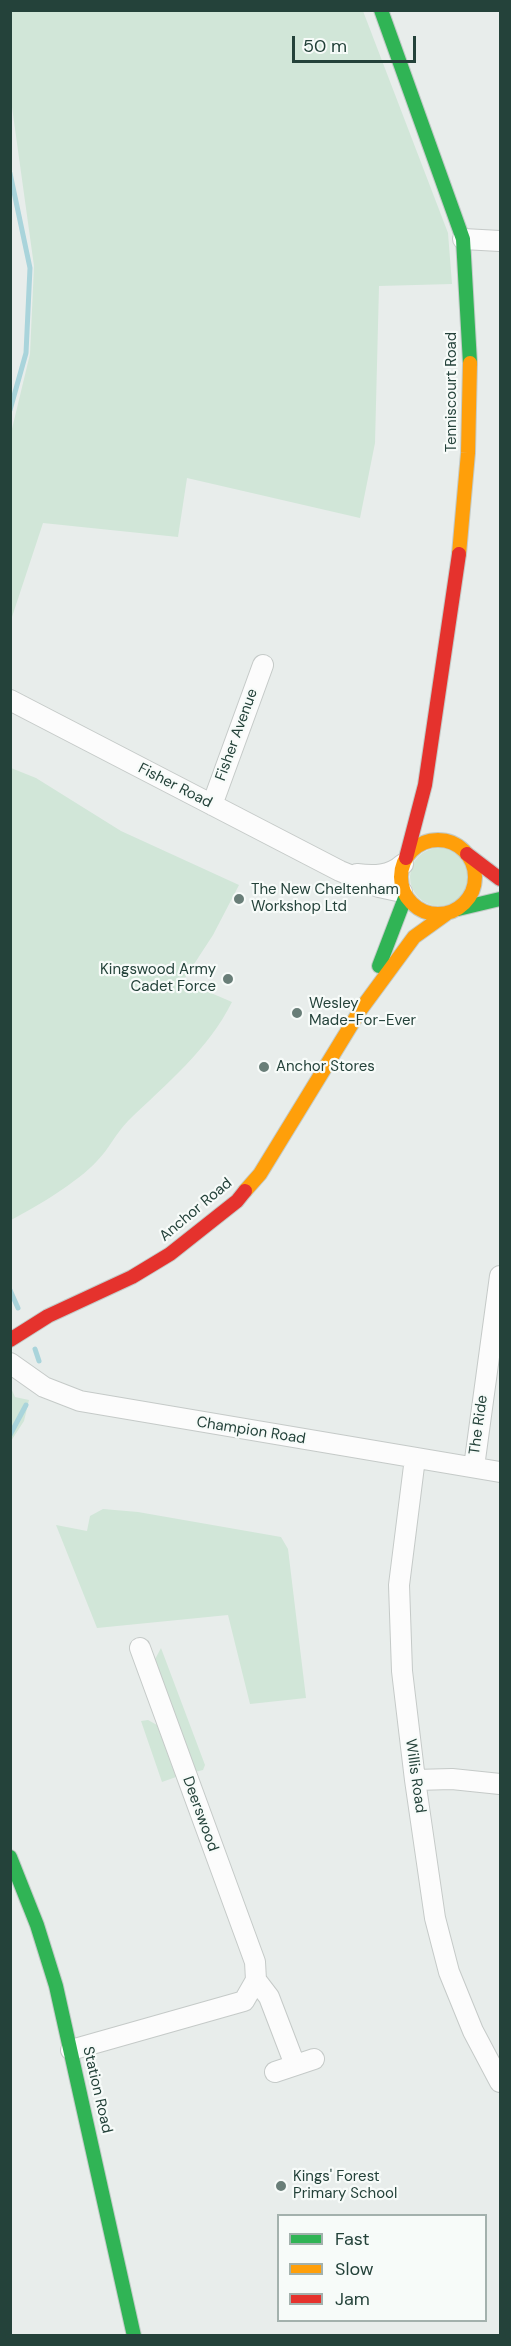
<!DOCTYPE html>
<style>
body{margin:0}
#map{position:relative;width:511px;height:2346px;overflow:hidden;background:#e8edeb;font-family:"DM Sans",sans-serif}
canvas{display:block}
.frame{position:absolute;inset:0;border:12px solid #24423a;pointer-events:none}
.legend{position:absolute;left:277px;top:2214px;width:210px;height:108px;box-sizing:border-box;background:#f7fbf9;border:2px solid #a3b1ad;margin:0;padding:8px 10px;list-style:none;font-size:18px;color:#24423a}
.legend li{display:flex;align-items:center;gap:12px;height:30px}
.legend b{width:30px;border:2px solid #a3b1ad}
.scale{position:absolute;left:292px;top:36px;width:124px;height:27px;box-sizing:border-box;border:3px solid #24423a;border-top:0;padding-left:8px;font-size:18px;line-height:21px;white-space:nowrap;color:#24423a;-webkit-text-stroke:4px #f7fbf9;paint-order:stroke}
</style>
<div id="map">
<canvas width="511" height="2346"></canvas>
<div class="frame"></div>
<ul class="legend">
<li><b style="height:8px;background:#30b455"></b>Fast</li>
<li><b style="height:8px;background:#ff9f0a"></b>Slow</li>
<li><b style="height:8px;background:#e5322d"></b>Jam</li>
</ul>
<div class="scale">50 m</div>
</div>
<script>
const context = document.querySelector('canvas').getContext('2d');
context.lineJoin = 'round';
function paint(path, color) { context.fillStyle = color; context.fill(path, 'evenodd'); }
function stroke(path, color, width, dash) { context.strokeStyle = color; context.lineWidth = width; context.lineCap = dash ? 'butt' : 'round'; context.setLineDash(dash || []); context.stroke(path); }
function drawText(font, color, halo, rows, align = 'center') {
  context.font = font + ' "DM Sans",sans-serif'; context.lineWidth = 4.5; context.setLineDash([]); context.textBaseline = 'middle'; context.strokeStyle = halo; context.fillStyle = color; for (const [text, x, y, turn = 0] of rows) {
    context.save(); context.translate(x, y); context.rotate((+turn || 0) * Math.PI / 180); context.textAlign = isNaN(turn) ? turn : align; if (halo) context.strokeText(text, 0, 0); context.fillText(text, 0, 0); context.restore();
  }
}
paint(new Path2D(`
 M11,11h352l85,222 4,51 -73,2 -4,157 -15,75 -173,-40 -9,59 -135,-14 -32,97v-187l19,-79 4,-88 -23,-166z
 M11,768l25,10 85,53 118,54 -26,50 -30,46 49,21c-24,48 -66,82 -104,119 -12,12 -19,28 -31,40 -19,21 -61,46 -86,59z
 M410 877a29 29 0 1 1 58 0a29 29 0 1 1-58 0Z
 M11,1388l4,9 14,3 -5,21 -13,20z
 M103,1509l35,3 143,25 7,12 18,149 -56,6 -22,-89 -131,13 -41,-103 31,6 3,-15z
 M161,1648l44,117 -2,5 -8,2 -42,-109z
 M148,1720l9,5 19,52 -14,5 -21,-61z`), '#d1e6d8');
stroke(new Path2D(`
 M10,173l20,95 -4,85 -16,57
 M10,1290l8,18
 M35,1349l4,12
 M10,1435l16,-30`), '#a9d4db', 5);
const street = new Path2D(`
 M463,239l37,2
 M10,700l330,171 39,16 23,5
 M212,805l51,-140
 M357,874c17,2 33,2 46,-10
 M10,1363l34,24 36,14 420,71
 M415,1458l-16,127 3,86 13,109 20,138 14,54 24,59 27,51
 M474,1467l26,-191
 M415,1780l37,-1 48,5
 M256,1980l13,17 26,68
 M71,2050l173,-49 12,-21 -1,-18 -115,-314
 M275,2072l39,-13`);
const fast = new Path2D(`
 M381,10l82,229 7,124
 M458,909l42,-10
 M379,966l26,-68
 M10,1857l27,68 19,61 78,350`);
const slow = new Path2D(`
 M459,554l9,-101 2,-90
 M401 877a37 37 0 1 1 74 0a37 37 0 1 1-74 0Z
 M245,1191l15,-17 101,-165 53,-72 32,-23`);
const jam = new Path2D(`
 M467,854l33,25
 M406,858l19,-73 34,-231
 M10,1340l38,-24 84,-39 38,-23 67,-53 8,-10`);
stroke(street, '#c5cac8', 22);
stroke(fast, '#c3cbc8', 16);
stroke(slow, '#c3cbc8', 16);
stroke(jam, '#c3cbc8', 16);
stroke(street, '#fcfcfc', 20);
stroke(fast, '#30b455', 14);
stroke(slow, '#ff9f0a', 14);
stroke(jam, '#e5322d', 14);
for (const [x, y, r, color] of [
 [239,899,6,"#697e78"],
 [228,979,6,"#697e78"],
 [297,1013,6,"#697e78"],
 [264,1067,6,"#697e78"],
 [281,2186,6,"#697e78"]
]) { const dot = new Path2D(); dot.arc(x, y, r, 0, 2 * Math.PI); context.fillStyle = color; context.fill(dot); stroke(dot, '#f7fbf9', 2); }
drawText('15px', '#24423a', '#f7fbf9', [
 ["Tenniscourt Road",452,392,-90],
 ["Fisher Avenue",237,735,-70],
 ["Fisher Road",175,786,27],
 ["Anchor Road",196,1210,-40],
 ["The Ride",479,1425,-82],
 ["Champion Road",251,1431,9],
 ["Willis Road",415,1776,82],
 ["Deerswood",200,1814,70],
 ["Station Road",97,2090,77]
]);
drawText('15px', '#24423a', '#f7fbf9', [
 ["The New Cheltenham",251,890],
 ["Workshop Ltd",251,907],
 ["Kingswood Army",216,970,"right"],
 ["Cadet Force",216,987,"right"],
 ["Wesley",309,1004],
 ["Made-For-Ever",309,1021],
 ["Anchor Stores",276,1067],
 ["Kings' Forest",293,2177],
 ["Primary School",293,2194]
], 'left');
</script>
